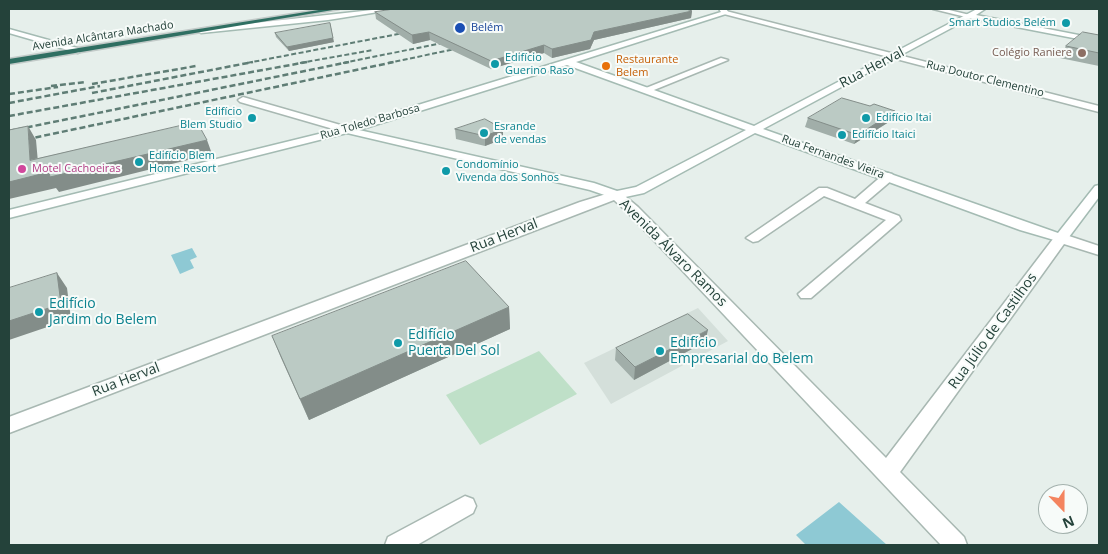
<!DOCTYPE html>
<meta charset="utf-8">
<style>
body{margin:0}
#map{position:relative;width:1108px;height:554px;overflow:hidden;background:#e6efeb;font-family:"Open Sans",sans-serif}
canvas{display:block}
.frame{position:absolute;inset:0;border:10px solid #24423a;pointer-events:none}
.north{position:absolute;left:1038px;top:484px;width:50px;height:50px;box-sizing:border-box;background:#f7fbf9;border:1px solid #a3b1ad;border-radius:50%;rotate:158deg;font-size:14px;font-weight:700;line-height:20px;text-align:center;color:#24423a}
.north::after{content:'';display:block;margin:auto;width:18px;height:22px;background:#f4845f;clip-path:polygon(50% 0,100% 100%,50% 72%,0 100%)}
</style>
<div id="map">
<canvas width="1108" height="554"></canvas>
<div class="frame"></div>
<div class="north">N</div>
</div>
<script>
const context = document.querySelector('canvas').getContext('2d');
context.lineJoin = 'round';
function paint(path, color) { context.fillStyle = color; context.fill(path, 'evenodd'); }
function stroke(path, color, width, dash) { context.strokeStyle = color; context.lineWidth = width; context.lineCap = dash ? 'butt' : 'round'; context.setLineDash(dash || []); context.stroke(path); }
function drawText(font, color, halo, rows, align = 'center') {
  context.font = font + ' "Open Sans",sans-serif'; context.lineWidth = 4; context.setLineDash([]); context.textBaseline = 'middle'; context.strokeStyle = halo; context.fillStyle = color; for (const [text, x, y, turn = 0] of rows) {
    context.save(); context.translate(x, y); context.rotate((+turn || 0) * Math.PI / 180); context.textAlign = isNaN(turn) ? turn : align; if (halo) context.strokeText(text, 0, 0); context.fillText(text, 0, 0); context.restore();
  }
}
paint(new Path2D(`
 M698,308l30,33 -117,63 -27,-41z`), '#d4dfda');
paint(new Path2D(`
 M539,351l38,43 -97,51 -34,-50z`), '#bfe0c8');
paint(new Path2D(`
 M192,248l5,9 -7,3 4,8 -14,6 -9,-19z
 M839,502l48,43h-81l-10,-10z`), '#8ec9d4');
const street = new Path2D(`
 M933,9h12l29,7 -4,2z
 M726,11l373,95v6l-375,-98 -1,-1z
 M721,58l7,2 -79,32 -3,1 -5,-3z
 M243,97l108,31 1,2 -5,3 -107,-31 -2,-2z
 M888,173l4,1 2,3 -2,3 -27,23 34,13 2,4 -90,78h-10l-3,-4 88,-74 -62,-24 -66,45 -5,1 -7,-4 73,-50h8l28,11 29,-25z
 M616,191l4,1 18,15 248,251 170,-223h10l33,11v9l-35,-11 -164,228 64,65 3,8h-26l-313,-332 -14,-13 -605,233v-16l571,-215z
 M465,496l8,3 3,7 -3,7 -56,32h-32l3,-8z`);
const secondary = new Path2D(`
 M381,9h16l-69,11 -127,13 -4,-2 4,-2z
 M719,9h7l3,4 -153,49 178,64 223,-117h8l-9,6 123,24v4l-129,-25 -207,111 295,104 37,-47 4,-1v12l-33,44 -5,1 -41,-12 -265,-97 -111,60 -28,6 -26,-9 -243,-57 -338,85v-8l334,-82 378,-116zM567,65l179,65 -110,57 -19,4 -23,-8 -235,-53z
 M9,29l72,20 1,2 -4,2 -69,-20z`);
const highway = new Path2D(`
 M325,9h14l-330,55v-5z`);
stroke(street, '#a8b8b2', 3);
stroke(secondary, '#a4bbb3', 3);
stroke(highway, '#c2cac8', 3);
paint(street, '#fff');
paint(secondary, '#fff');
paint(highway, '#2f6f62');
stroke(new Path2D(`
 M247,63l167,-32
 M300,63l73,-13
 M343,63l109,-22
 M388,63l77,-16`), '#5f7d75', 2, [5, 2.5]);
stroke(new Path2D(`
 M92,84l104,-18
 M51,86l35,-4
 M92,93l161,-31
 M9,94l49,-7
 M9,103l91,-17
 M9,116l298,-54
 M9,131l340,-69
 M9,143l385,-81`), '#5f7d75', 2.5, [6, 3]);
stroke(new Path2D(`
 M9,143h2`), '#5f7d75', 3, [8, 4.5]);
paint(new Path2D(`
 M692,11l-1,7 -97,22 -4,9 -38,9 -8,-5 -53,16 -61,-29 -17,4 -37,-25 -1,-7z
 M275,33l59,9 -45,9 -13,-14z
 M1099,35v31l-39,-8 6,-12z
 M870,106l25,5 -3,9 -38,24 -49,-17 3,-9z
 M455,129h48v10l-18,7 -29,-7z
 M509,307l1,22 -201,91 -28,-62 -9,-22z
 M705,342l-71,38 -19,-20 1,-12z`), '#a1aea9');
paint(new Path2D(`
 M692,11l-1,7 -97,22 -4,9 -38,9v-9l42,-17z
 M330,23l4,19 -45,9 -2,-4z
 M429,32l1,8 -17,4 -1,-9z
 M544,45v8l-53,16v-8z
 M895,111l-3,9 -38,24 4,-9z
 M28,126l8,14 3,34 168,-34 5,14 -153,38 -3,-4 -47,11v-17l21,-22z
 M503,129v10l-18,7v-10z
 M57,273l10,15 4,31 -62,21v-19z
 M509,307l1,22 -201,91 -9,-21z
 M708,330l-3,12 -71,38 1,-13z`), '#838d89');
const building = new Path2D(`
 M394,9h292l6,2 -98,21 -3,8 -39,9 -8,-4 -53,16 -62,-29 -17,3 -37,-23z
 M330,23l3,15 -46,9 -12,-14z
 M1083,32l16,3v18l-33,-7z
 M842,98l28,8 4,-2 21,7 -37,24 -50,-17z
 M485,119l18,10 -18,7 -30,-7z
 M197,122l10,18 -157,37 -1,-5 -40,10v-52l19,-4 2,34z
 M466,261l43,46 -209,92 -28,-63z
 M57,273l4,31 -52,17v-33z
 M688,314l20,16 -73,37 -19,-19z`);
paint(building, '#bbcac4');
stroke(building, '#838d89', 1);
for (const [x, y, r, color] of [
 [1066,23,5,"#0f9aa8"],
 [460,28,6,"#1a4fb4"],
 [1082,53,5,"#8d6e63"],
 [495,64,5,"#0f9aa8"],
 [606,66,5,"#e8710a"],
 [252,118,5,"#0f9aa8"],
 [866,118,5,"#0f9aa8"],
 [484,133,5,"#0f9aa8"],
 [842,135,5,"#0f9aa8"],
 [139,162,5,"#0f9aa8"],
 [22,169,5,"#d1479c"],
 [446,171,5,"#0f9aa8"],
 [39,312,5,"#0f9aa8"],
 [398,343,5,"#0f9aa8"],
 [660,351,5,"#0f9aa8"]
]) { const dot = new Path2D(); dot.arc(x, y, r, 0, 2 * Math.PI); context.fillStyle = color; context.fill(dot); stroke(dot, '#f7fbf9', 2); }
drawText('11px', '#0d838f', '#f7fbf9', [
 ["Smart Studios Belém",1056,23,"right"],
 ["Edifício",505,58],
 ["Guerino Raso",505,71],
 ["Edifício",242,112,"right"],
 ["Blem Studio",242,125,"right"],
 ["Edifício Itai",876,118],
 ["Esrande",494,127],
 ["de vendas",494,140],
 ["Edifício Itaici",852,135],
 ["Edifício Blem",149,156],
 ["Home Resort",149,169],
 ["Condomínio",456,165],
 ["Vivenda dos Sonhos",456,178]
], 'left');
drawText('11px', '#164399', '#f7fbf9', [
 ["Belém",471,28]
], 'left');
drawText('11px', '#24423a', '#f7fbf9', [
 ["Avenida Alcântara Machado",103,36,-9],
 ["Rua Doutor Clementino",985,79,14],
 ["Rua Toledo Barbosa",370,122,-16],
 ["Rua Fernandes Vieira",833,157,20]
]);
drawText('11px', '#785e54', '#f7fbf9', [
 ["Colégio Raniere",1072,53]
], 'right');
drawText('11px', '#c56008', '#f7fbf9', [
 ["Restaurante",616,60],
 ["Belem",616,73]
], 'left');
drawText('11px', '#b23c85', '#f7fbf9', [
 ["Motel Cachoeiras",32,169]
], 'left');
drawText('14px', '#24423a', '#f7fbf9', [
 ["Rua Herval",872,68,-28],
 ["Rua Herval",504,236,-21],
 ["Avenida Álvaro Ramos",673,253,45],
 ["Rua Júlio de Castilhos",993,331,-54],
 ["Rua Herval",126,380,-21]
]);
drawText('14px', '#0d838f', '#f7fbf9', [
 ["Edifício",49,304],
 ["Jardim do Belem",49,320],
 ["Edifício",408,335],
 ["Puerta Del Sol",408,351],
 ["Edifício",670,343],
 ["Empresarial do Belem",670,359]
], 'left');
</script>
